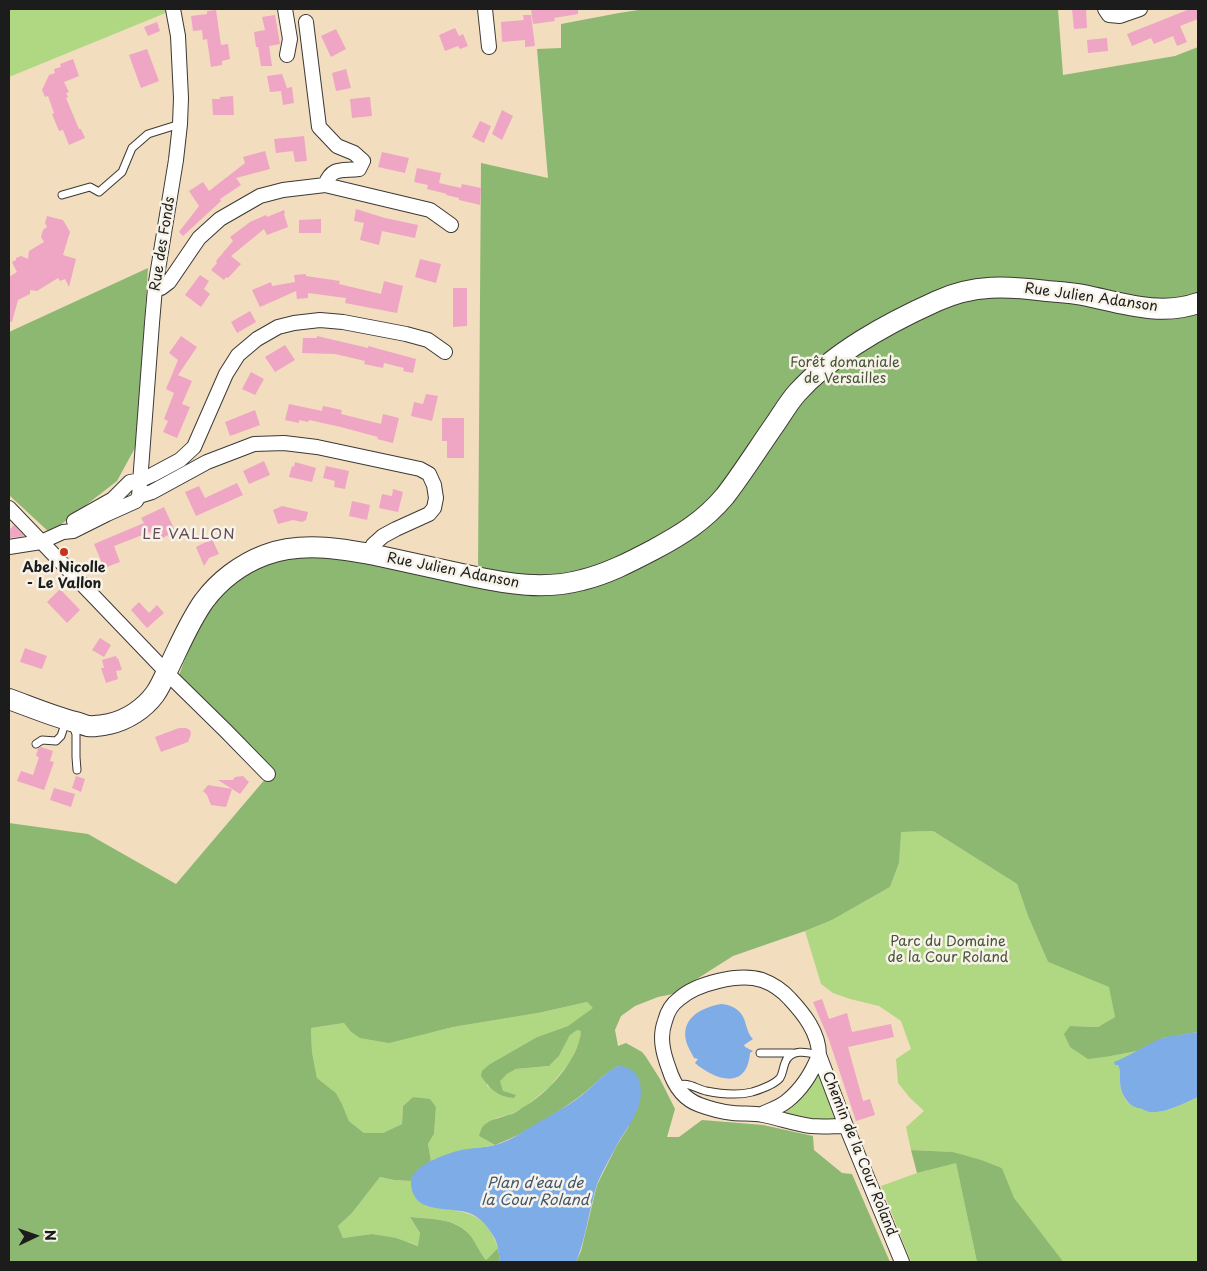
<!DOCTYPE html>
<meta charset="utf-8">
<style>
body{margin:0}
#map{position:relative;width:1207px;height:1271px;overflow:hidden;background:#f2ddbf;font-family:"Playpen Sans",sans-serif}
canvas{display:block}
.frame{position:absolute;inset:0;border:10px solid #1c1c1c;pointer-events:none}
.north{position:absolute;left:10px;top:1211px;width:50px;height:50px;-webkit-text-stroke:4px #f7f3e8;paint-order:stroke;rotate:87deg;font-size:14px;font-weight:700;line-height:20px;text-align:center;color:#1c1c1c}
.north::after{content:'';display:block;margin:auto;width:18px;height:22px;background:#1c1c1c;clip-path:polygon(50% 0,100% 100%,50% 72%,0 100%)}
</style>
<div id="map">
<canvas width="1207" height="1271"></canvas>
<div class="frame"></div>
<div class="north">N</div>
</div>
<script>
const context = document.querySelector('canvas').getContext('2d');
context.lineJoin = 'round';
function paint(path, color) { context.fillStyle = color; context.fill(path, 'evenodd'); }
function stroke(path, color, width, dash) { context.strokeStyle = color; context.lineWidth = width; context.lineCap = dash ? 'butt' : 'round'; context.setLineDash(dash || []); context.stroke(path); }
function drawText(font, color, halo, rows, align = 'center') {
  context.font = font + ' "Playpen Sans",sans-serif'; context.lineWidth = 5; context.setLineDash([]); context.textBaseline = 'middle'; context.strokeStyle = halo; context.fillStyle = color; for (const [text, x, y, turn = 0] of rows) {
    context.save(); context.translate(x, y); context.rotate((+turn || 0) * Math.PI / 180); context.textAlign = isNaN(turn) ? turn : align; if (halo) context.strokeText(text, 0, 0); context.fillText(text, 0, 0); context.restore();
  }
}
paint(new Path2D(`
 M9,9h158l1,3 -159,65z
 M933,831l84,53 11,32 20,46 62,25 5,30 -17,10 -28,-1 41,30 26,-5 -19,14c4,8 0,18 4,27 2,8 8,14 16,15 4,1 7,4 11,5 15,2 36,-9 49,-15v165h-135l-1,-2 -49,-62 -11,-30 -49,-16 -42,-2 -5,-23 18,-16 -14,-13 -12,-15 -2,-24 15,-10 -10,-28 -22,-15 -29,-7 -17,-6 -12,-9 -16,-53 27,-11 58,-33 9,-24 1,-31z
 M587,1002l7,6 -26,18 -31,11 -47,27 -3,22 29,9 -13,-4 -4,-10 8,-7 9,-5 33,-3 10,-10 11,-21 7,-6 4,2 -1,10 -10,21 -20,24 -26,22 -16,7 -12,3 -17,18 16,9c-23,4 -42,7 -64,16l-3,-17 6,-10 2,-27 -6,-7 -17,-3 -10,9 -1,18 -19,9h-19l-15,-12 -7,-17 -6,-11 -19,-15 -5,-26 -1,-24 33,-5 6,8 39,11 64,-15 85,-14z
 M818,1073l2,1 17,46 -20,3 -34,-8 -2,-3 3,1c15,-9 24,-20 32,-35l-3,-2z
 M956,1162l21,100h-66l-30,-76 36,-13z
 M380,1177l14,3 17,1v6l15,19c34,6 59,2 72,42l-12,12c-7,-8 -10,-18 -17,-26 -13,-16 -40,-15 -59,-17l10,16 -1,13 -8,-3 -39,-9 -29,4 -5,-12 14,-13z`), '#b0d883');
paint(new Path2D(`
 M645,9h413l5,66 112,-19 23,-9v985l-35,6 -26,13 -26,5 -23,3 -18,-12 -6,-13 6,-8 28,1 17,-10 -6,-30 -61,-25 -20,-46 -11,-32 -84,-53 -32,1 -2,31 -9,24 -58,33 -27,11 -72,25 -60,38 -15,3 -23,9 -14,10 -6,14 3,16 8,-3 16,9 4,5 14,22 15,30 -8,28h12l23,-17 61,5 50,11 1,14 28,23 10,1 38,88h-314l5,-11 16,-66 20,-40 12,-19 -10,-60c-16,7 -26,21 -40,31 -25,18 -55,37 -84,48l-16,-9c1,-3 2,-8 5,-11 7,-6 16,-7 24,-10 5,-1 10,-4 14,-7 24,-13 57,-48 59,-77l-4,-1 -7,5 -11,21 -10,10 -33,3 -9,5 -7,7 3,10 13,4 -2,3c-16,-1 -24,-9 -33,-22l1,-5 8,-7 47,-27 31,-11 25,-18 -6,-6 -49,11 -85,14 -64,16 -29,-5 -10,-7 -6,-8 -33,5 1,24 5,26 19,15 6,11 7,17 15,12h19l19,-9 1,-18 10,-9 17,2 6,8 -2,27 -6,10 3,17c-9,6 -17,10 -20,20l-17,-1 -14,-3 -28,36 -14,13 5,12 29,-4 24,4 22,8 2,-13 -10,-16c19,2 45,1 59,17 7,8 10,18 17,26l12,-12 2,14h-491v-439l79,11 88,50 96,-113 -96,-88 15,-40 31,-54 56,-33h64l133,31 3,-18 3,-406 67,15 -11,-129 24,-1v-24l58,-11z
 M148,268l-12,178 -19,35 -67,52 -41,-38v-163z
 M911,1150l42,2 28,8 21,8 12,30 48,62 1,2h-86l-21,-99 -39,10z`), '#8cb871');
paint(new Path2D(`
 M721,1004c13,1 22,7 25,21 2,6 3,10 7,14l-9,6 1,2 8,4 -3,2c-3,38 -35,27 -55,10l3,-4 -4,-1c-2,-4 -5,-9 -7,-14 -8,-25 13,-36 34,-40z
 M1198,1032v65c-13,6 -34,17 -49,15 -4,-1 -7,-4 -11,-4 -8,-2 -13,-8 -16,-16 -4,-9 0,-19 -4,-27h-3l-1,-3c17,-6 32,-18 49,-24 11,-3 24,-4 35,-6z
 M619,1066c11,1 19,6 21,18 5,22 -11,41 -22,59 -7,13 -15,27 -21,41 -2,6 -3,13 -5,19 -5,20 -8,40 -16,59h-76c-1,-8 -2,-18 -6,-25 -6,-10 -14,-20 -25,-24 -16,-6 -47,0 -55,-18 -3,-5 -4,-13 -2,-18 5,-13 36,-24 49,-27 11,-2 23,-2 34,-5 12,-3 23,-10 34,-17 17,-10 36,-20 52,-32 13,-10 23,-24 38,-30z`), '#7dace7');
paint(new Path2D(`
 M531,9h47v5l-24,4 1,3 -22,3z
 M1072,9h14l1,19 -13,1z
 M1190,9h8v10l-18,7 7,16 -10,4 -4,-10 -19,8 -3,-6 -19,8 -5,-12z
 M216,10l5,35 7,-1 2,15 -8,2v4l-11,2 -4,-28 -4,1 -1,-10 -9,1 -2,-15 16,-2v-3z
 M275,15l5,29 -11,2 3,20h-11l-3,-19h-2l-2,-15 11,-2 -3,-13z
 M523,15h8l4,31 -10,1v-7l-23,2 -1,-20 23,-2z
 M157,22l3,9 -12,5 -4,-9z
 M455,28l4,8 4,-2 5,12 -8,3 -2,-3 -13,5 -6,-16z
 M336,29l10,20 -15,8 -10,-21z
 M1107,38l1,13 -20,2 -1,-13z
 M147,49l12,32 -18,7 -12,-33z
 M73,59l6,17 -15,6 5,10 -3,1 2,4 -2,1 13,31h2l4,9 -16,7 -6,-15 -4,1 -7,-17 2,-1 -6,-17 -3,1 -3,-7 7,-15 6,-2 -1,-4 7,-2 -1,-3z
 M346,69l5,19 -15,3 -4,-18z
 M282,74l5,14 5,-1 2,16 -11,2 -2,-14 -11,1 -3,-16z
 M233,96l1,19h-21l-1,-16h8v-2z
 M370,97l2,19 -20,2 -2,-19z
 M502,110l11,6 -11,24 -10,-6z
 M480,121l11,5 -7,17 -12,-6z
 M304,136l3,25 -12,1 -2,-11 -17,2 -2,-14z
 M265,151l5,18 -34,9 5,7 -21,14 1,2 -38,35 -4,-4 20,-26 -10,-15 14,-9 6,9 36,-28 -2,-6z
 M382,152l27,6 -4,15 -27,-6z
 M417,168l24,5 -2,10 22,5 1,-4 19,4 -1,17 -21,-5v-2l-13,-3 1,-1 -20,-5 1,-4 -14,-3z
 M356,209l29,9 33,7 -3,13 -33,-7 -3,14 -19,-5 4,-17 -10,-2z
 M284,210l1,3 -1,1 4,13 -21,8 -3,-6 -33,27 10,8 -13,14 -2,-1 -2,3 -13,-10 6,-7 -1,-2 17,-20 -3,-4 20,-15 16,-7 1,2z
 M47,216l16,4 7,12 -7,23 13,4 -7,28 -4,-8 -5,2 -2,-3 -21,13 -7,-1v4l-12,6 -6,22 -3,-1v-44l8,-5 -5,-10 4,-2v-2l5,-2 7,3 1,-8 15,-9 -3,-5 2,-7 4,-3 -2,-4z
 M321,219v14h-22v-13z
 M420,259l21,5 -5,19 -21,-6z
 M306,274v2l34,5 -1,3 42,10 3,-13 19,5 -6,27 -52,-10 1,-5 -38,-5v5l-11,1 -1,-8 -36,16 -8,-17 19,-8 1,4 23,-4 -1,-7z
 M200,275l9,6 -5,8 6,5 -9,13 -16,-12z
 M453,288h14v38l-14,1z
 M250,311l6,11 -19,11 -6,-11z
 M181,336l16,11 -19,28 14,6 -10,23 8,3 -13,31 -14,-6 5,-11 -4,-2 10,-26 -8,-4 12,-29 -9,-7z
 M317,336l51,12v-2l48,13 -3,14 -10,-2 1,-3 -20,-5 -1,5 -19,-4 1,-3 -30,-7 -33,-1 1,-15h14z
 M285,345l10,15 -20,12 -10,-15z
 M251,372l13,7 -9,16 -13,-6z
 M426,394l12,2 -6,25 -21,-5 3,-14 9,2z
 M289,404l33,7 1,-5 19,4 -1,4 40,10 2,-10 16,4 -6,25 -16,-4 1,-2 -37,-10 -32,-7 -1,2 -9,-2v3l-14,-3z
 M255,410l5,15 -30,11 -5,-14z
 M442,418h22v40h-17v-17h-5z
 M264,461l6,14 -21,9 -6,-13z
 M295,462l21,6 -4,14 -23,-5 3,-11 2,1z
 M326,466l23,5 -4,18 -11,-2 1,-6 -12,-3z
 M237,483l6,12 -47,21 -11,-24 14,-6 6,12z
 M393,489l10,3 -5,20 -19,-4 3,-14 10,2z
 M352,501l18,4 -3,15 -18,-4z
 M282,506l26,6 -2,8 -4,2 -9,-2 -15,4 -5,-14z
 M164,507l11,24 -19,11 -6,-10 -36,14 6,16 -16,6 -10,-24 50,-21 -3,-5z
 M14,525l10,11 -15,2v-8z
 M212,539l7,15 -10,4 -5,8 -8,-19z
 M60,589l20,21 -13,13 -20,-21z
 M139,602l10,11 8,-8 7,8 -17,15 -16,-18z
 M100,638l11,7 -7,12 -12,-7z
 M25,648l22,8 -5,13 -22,-7z
 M116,656l1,3 1,-1 4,12 -6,1 2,8 -12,4 -5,-15h3l-2,-8z
 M179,728h7l4,2 1,4 -3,8 -27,10 -6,-15z
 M41,747l12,4 -3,10 4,1 -10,28 -27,-9 4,-10 12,4 6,-18 -3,-1 2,-7z
 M76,776l9,3 -4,13 -9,-4z
 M243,776l6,6 -9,12 -22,-14h15l2,-3z
 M208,785l24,4 -6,18 -15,-2 -4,-10 -4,-4z
 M54,788l21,6 -4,13 -21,-7z
 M822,999l7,20 18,-6 5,19 39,-8 3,13 -46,10 15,54 7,-2 5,16 -19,6 -27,-81 -16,-38z`), '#efa5c4');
const lane = new Path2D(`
 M62,195l28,-8 9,5 23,-20 10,-24 16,-14 32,-10
 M73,726l3,8v23l1,13
 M36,744l6,-4 14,1 5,-5 5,-15
 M760,1053h32
 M676,1086c12,-5 18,2 30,5 15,3 31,5 46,1 10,-3 22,-7 28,-14 3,-5 3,-10 5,-15 5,-15 22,-11 34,-8`);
const street = new Path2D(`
 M285,9l5,30 -3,16
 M485,9l4,38
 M1105,9l4,6 11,1 20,-7
 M306,22l13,105 18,19 17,7 9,8 -4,8c-17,2 -27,-3 -34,16
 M155,288h6l8,-6 30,-44 21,-19 40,-23 23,-6 42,-5 105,25 21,15
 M139,496l13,-4 55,-30 47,-18 30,-1 33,4 103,22 9,5 5,11 2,13 -2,10 -5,6 -33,15 -13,7 -10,9 -3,9
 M9,508l165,172 52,51 42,43
 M74,521l39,-22 17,-17 11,-2 11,-5 28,-15 14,-13 32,-73 12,-19 19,-16 21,-12 16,-4 26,-3 23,2 63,12 22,6 17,12
 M9,547l32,-5 22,-10 10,-1 34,-17 29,-13 3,-5 13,-173 3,-35 21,-128 4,-36 1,-26 -3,-62 -5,-27
 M762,1114c8,-4 18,-7 25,-13 15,-12 25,-28 32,-46
 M846,1126c-12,0 -23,1 -35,0 -16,-2 -32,-8 -48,-11 -10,-2 -20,-1 -30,-2 -9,-1 -25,-5 -33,-8 -17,-6 -26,-20 -31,-36 -6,-16 -10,-32 -4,-48 2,-8 7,-17 14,-22 18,-16 60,-26 83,-19 11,4 20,10 28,19 14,15 29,34 29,56l27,71 56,136`);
const secondary = new Path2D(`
 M9,699c22,8 43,17 66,23 4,1 9,3 13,4 7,1 15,-1 21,-2 18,-4 35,-15 46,-30 5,-7 9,-16 13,-25 11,-22 21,-47 36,-68 15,-20 37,-37 61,-46 35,-13 74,-7 110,0 32,7 64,14 96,21 37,8 74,14 111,4 25,-6 48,-18 71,-30 28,-15 51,-29 72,-54 17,-22 32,-46 48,-69 8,-11 15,-24 24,-34 37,-41 91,-70 140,-92 37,-17 70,-15 110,-10 13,1 28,2 41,5 37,8 74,20 110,7`);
stroke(lane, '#3c3934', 9);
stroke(street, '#3c3934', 16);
stroke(secondary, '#3c3934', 22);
stroke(lane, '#fff', 7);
stroke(street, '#fff', 14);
stroke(secondary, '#fff', 20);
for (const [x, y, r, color] of [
 [64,552,5,"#c8321e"]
]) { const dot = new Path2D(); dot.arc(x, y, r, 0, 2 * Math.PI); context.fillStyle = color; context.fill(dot); stroke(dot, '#f7f3e8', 2); }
drawText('14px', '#1c1c1c', '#f7f3e8', [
 ["Rue des Fonds",163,244,-81],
 ["Rue Julien Adanson",1091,298,8],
 ["Rue Julien Adanson",453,571,11],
 ["Chemin de la Cour Roland",859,1154,68]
]);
drawText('14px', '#48543b', '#f7f3e8', [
 ["Forêt domaniale",845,363],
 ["de Versailles",845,379],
 ["Parc du Domaine",948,942],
 ["de la Cour Roland",948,958]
]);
drawText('bold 14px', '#1c1c1c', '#f7f3e8', [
 ["Abel Nicolle",64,568],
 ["- Le Vallon",64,584]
]);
context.letterSpacing = '1px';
drawText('15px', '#664c57', '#f7f3e8', [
 ["LE VALLON",189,535]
]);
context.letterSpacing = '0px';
drawText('italic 15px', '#43566d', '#f7f3e8', [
 ["Plan d'eau de",535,1184],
 ["la Cour Roland",535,1201]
]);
</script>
